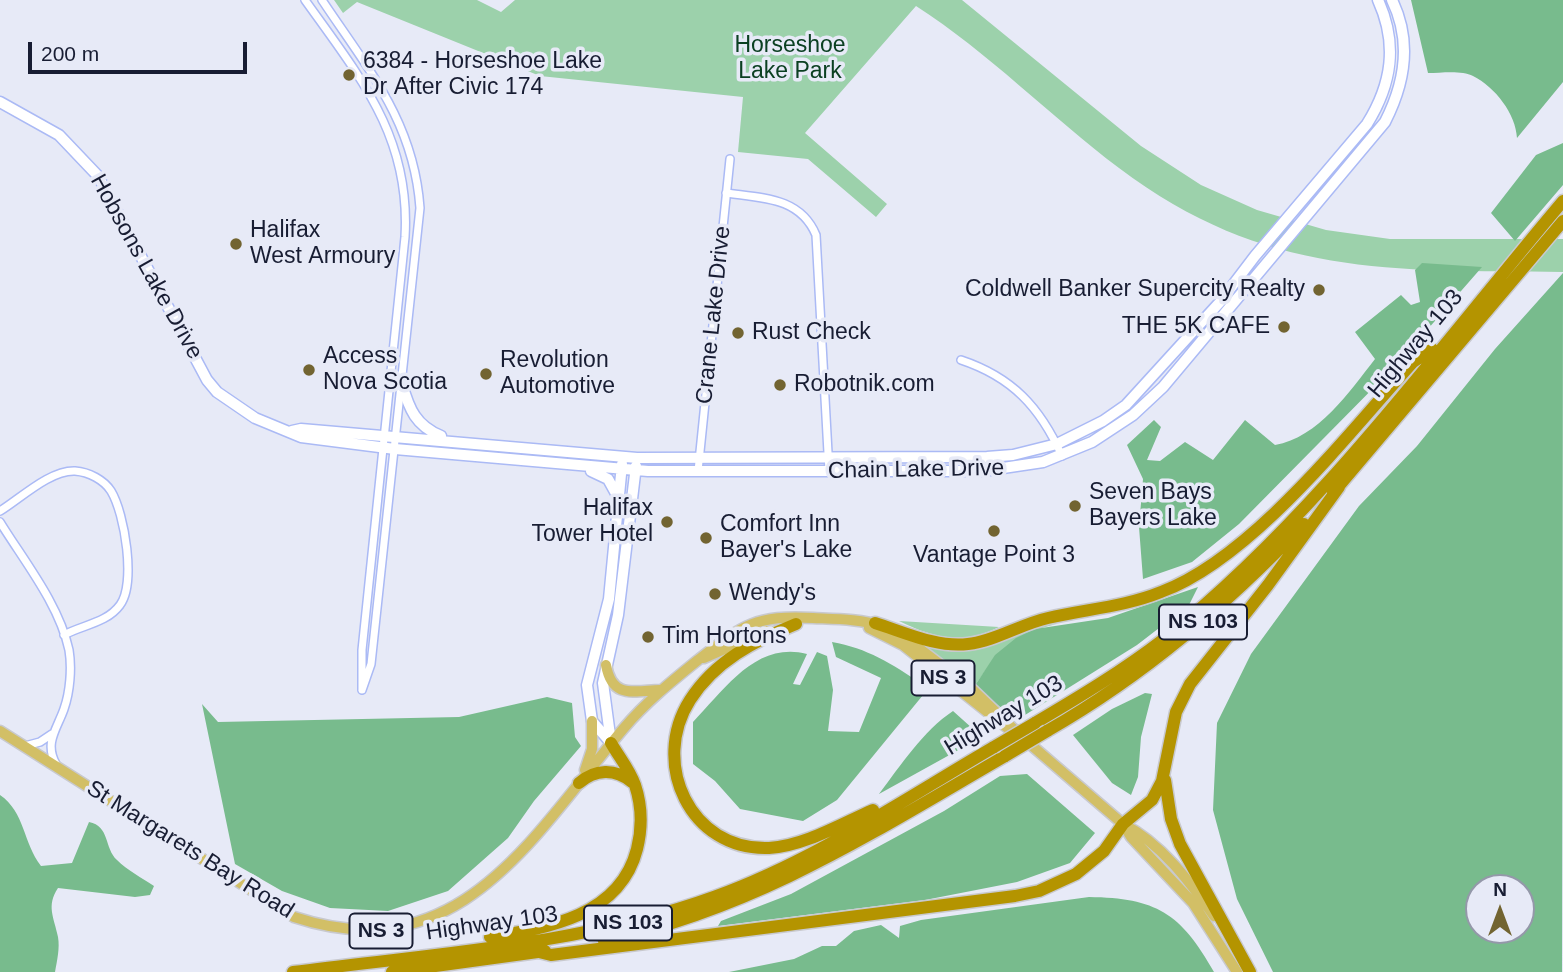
<!DOCTYPE html>
<style>
body{margin:0}
#map{position:relative;width:1563px;height:972px;overflow:hidden;background:#e7eaf7;font-family:Helvetica,sans-serif}
canvas{display:block}
.north{position:absolute;left:1465px;top:874px;width:70px;height:70px;box-sizing:border-box;background:#e7eaf7;border:2px solid #9498a9;border-radius:50%;rotate:0deg;font-size:19px;font-weight:700;line-height:28px;text-align:center;color:#181d33}
.north::after{content:'';display:block;margin:auto;width:24px;height:32px;background:#726431;clip-path:polygon(50% 0,100% 100%,50% 72%,0 100%)}
.scale{position:absolute;left:28px;top:42px;width:219px;height:32px;box-sizing:border-box;border:4px solid #181d33;border-top:0;padding-left:9px;font-size:21px;line-height:24px;white-space:nowrap;color:#181d33;-webkit-text-stroke:5px #e7eaf7;paint-order:stroke}
</style>
<div id="map">
<canvas width="1563" height="972"></canvas>
<div class="north">N</div>
<div class="scale">200 m</div>
</div>
<script>
const context = document.querySelector('canvas').getContext('2d');
context.lineJoin = 'round';
function paint(path, color) { context.fillStyle = color; context.fill(path, 'evenodd'); }
function stroke(path, color, width, dash) { context.strokeStyle = color; context.lineWidth = width; context.lineCap = dash ? 'butt' : 'round'; context.setLineDash(dash || []); context.stroke(path); }
function drawText(font, color, halo, rows, align = 'center') {
  context.font = font + ' Helvetica,sans-serif'; context.lineWidth = 7; context.setLineDash([]); context.textBaseline = 'middle'; context.strokeStyle = halo; context.fillStyle = color; for (const [text, x, y, turn = 0] of rows) {
    context.save(); context.translate(x, y); context.rotate((+turn || 0) * Math.PI / 180); context.textAlign = isNaN(turn) ? turn : align; if (halo) context.strokeText(text, 0, 0); context.fillText(text, 0, 0); context.restore();
  }
}
paint(new Path2D(`
 M334,0h143l24,12 14,-12h447l179,146 60,39 56,25 69,20 64,9h173v33c-172,-2 -298,6 -444,-104 -69,-52 -130,-115 -203,-162l-111,127 82,71 -11,13 -68,-58 -70,-7 5,-55 -203,-21 -183,-74 -14,11z
 M899,621l100,6c-35,18 -66,11 -100,-6z
 M1057,624c-40,8 -61,30 -83,63l-49,-42c39,8 91,-17 132,-21z`), '#9cd1ab');
paint(new Path2D(`
 M1411,0h152v82l-46,56c-1,-24 -22,-51 -44,-62 -11,-6 -32,-3 -45,-3z
 M1563,143v42l-48,56 -24,-28 45,-58z
 M1422,263l60,4 -82,94 -161,163 -47,38 -49,17 -4,-52 4,-48 -16,-34 27,-25 7,7 -14,33 13,1 25,-19 28,18 32,-40 30,25c43,-7 75,-54 100,-86l-20,-27 46,-37 10,10 9,-3 -5,-32z
 M1563,273l-1,699h-289l-36,-73 -24,-89 4,-87 34,-69 108,-148 58,-60 78,-97zM1479,888h42v42h-42z
 M1198,587l-9,18 -52,40 -120,75 -43,-33 21,-32 21,-17 19,-9 73,-11z
 M832,642c35,6 60,22 90,42l1,11 -86,105 -34,21 -63,-12 -25,-28 -22,-17v-42c32,-33 63,-81 114,-68l-14,30 7,1 17,-33 10,4 6,34 -5,41 31,1 22,-54 -45,-21z
 M1145,693l7,1 -11,43 -3,40 -7,18 -19,-12 -39,-48 39,-26z
 M547,697l25,6 3,34 6,9 -47,55 -26,37 -60,53 -60,20 -58,-3 -48,-17 -47,-27 -33,-160 16,18 241,-5z
 M953,711l29,26 -103,57c22,-29 44,-63 74,-83z
 M1027,774l68,59 -25,30 -53,19 -92,18 -207,26 3,-5 70,-27 153,-83 56,-35z
 M0,795c25,17 23,48 41,71l31,-3 17,-41c21,4 15,26 28,38 10,10 25,18 37,26l-4,9 -15,2 -77,-9c-12,18 -4,29 0,49 2,11 -1,24 -3,35h-55z
 M1089,897c67,1 92,16 125,75h-485l65,-13 28,-13h14l18,-15 27,-6 18,13 1,-12 21,-6z`), '#78bb8d');
const street = new Path2D(`
 M305,0c55,77 106,137 100,237l-43,413v40
 M322,0c46,69 92,122 98,208l-49,456 -9,26
 M726,193c36,5 74,4 90,42l13,236
 M961,360c51,17 79,47 101,96
 M698,471l32,-312
 M0,511c21,-13 50,-41 75,-40 14,1 29,9 36,20 14,23 25,93 9,114 -13,18 -38,20 -56,30
 M0,522c24,39 59,82 69,128 3,18 1,42 -5,59 -7,20 -20,34 -8,55
 M25,746l15,-4 12,-8`);
const secondary = new Path2D(`
 M0,102l59,33 39,41 109,204 10,12 38,26 46,19 94,12 253,22h335l60,-9 49,-20 41,-27 30,-28 222,-265c20,-39 27,-81 7,-122
 M402,384c7,25 14,42 39,52
 M292,431l9,-2 336,29 350,-1 26,-2 44,-11 46,-23 23,-16 94,-103 35,-46 112,-132c25,-40 31,-80 11,-124
 M591,471l17,8 10,18
 M611,743l-19,-22 -5,-36 22,-86 13,-135
 M611,743l-8,-60 15,-68 18,-149`);
const primary = new Path2D(`
 M869,628l34,17 111,88
 M903,636l69,53 51,49 100,86c38,19 67,58 91,92
 M704,658l62,-27
 M606,665c6,34 27,26 54,25
 M0,731l294,186c166,55 239,-82 330,-189 22,-26 48,-47 74,-68 45,-35 57,-45 115,-42 22,1 48,1 69,8
 M585,770l7,-21v-28
 M1123,824l8,13 62,66 44,69`);
const highway = new Path2D(`
 M1333,493l230,-272
 M875,623c29,9 62,25 93,21 27,-3 53,-20 80,-26 38,-9 76,-11 113,-26 91,-34 186,-157 252,-230l19,-13
 M796,624c-42,17 -81,37 -106,76 -40,63 0,151 79,148 35,-2 72,-24 104,-38
 M1035,723c44,-26 89,-53 129,-84 154,-123 273,-289 399,-438
 M1047,731c98,-56 179,-126 257,-207
 M1165,780l6,39 9,25 70,128
 M579,783c16,-14 36,-15 53,-1
 M490,937c58,-9 130,-21 147,-88 5,-20 5,-43 -2,-64 -5,-15 -16,-28 -24,-42
 M604,941c153,-33 268,-108 401,-185
 M539,952l12,3 464,-59 24,-5 37,-17 28,-23 19,-27 29,-24 10,-19 14,-69 14,-28 78,-99 71,-98
 M293,972c139,-18 289,-27 421,-75 100,-36 189,-97 280,-150
 M392,972l153,-21`);
stroke(street, '#abbaf5', 10);
stroke(secondary, '#abbaf5', 13);
stroke(primary, '#c8c9ce', 13);
stroke(highway, '#c8c9ce', 15);
stroke(street, '#fff', 7);
stroke(secondary, '#fff', 10);
stroke(primary, '#d2bf66', 10);
stroke(highway, '#b49400', 12);
const highwayBridge = new Path2D(`
 M994,747l41,-24
 M1005,756l42,-25`);
stroke(highwayBridge, '#c8c9ce', 15, []);
stroke(highwayBridge, '#b49400', 12);
for (const [x, y, r, color] of [
 [349,75,7,"#726431"],
 [236,244,7,"#726431"],
 [1319,290,7,"#726431"],
 [1284,327,7,"#726431"],
 [738,333,7,"#726431"],
 [309,370,7,"#726431"],
 [486,374,7,"#726431"],
 [780,385,7,"#726431"],
 [1075,506,7,"#726431"],
 [667,522,7,"#726431"],
 [994,531,7,"#726431"],
 [706,538,7,"#726431"],
 [715,594,7,"#726431"],
 [648,637,7,"#726431"]
]) { const dot = new Path2D(); dot.arc(x, y, r, 0, 2 * Math.PI); context.fillStyle = color; context.fill(dot); stroke(dot, '#e7eaf7', 2.5); }
for (const [x, y, w] of [
 [1203,622,88],
 [943,678,63],
 [628,923,88],
 [381,931,63]
]) { const box = new Path2D(); box.roundRect(x - w / 2, y - 17.5, w, 35, 5); context.fillStyle = '#e7eaf7'; context.fill(box); stroke(box, '#181d33', 2); }
drawText('bold 21px', '#181d33', null, [
 ["NS 103",1203,622],
 ["NS 3",943,678],
 ["NS 103",628,923],
 ["NS 3",381,931]
]);
drawText('23px', '#0b4022', '#e7eaf7', [
 ["Horseshoe",790,46],
 ["Lake Park",790,72]
]);
drawText('23px', '#181d33', '#e7eaf7', [
 ["6384 - Horseshoe Lake",363,62],
 ["Dr After Civic 174",363,88],
 ["Halifax",250,231],
 ["West Armoury",250,257],
 ["Coldwell Banker Supercity Realty",1305,290,"right"],
 ["THE 5K CAFE",1270,327,"right"],
 ["Rust Check",752,333],
 ["Access",323,357],
 ["Nova Scotia",323,383],
 ["Revolution",500,361],
 ["Automotive",500,387],
 ["Robotnik.com",794,385],
 ["Seven Bays",1089,493],
 ["Bayers Lake",1089,519],
 ["Halifax",653,509,"right"],
 ["Tower Hotel",653,535,"right"],
 ["Comfort Inn",720,525],
 ["Bayer's Lake",720,551],
 ["Vantage Point 3",994,556,"center"],
 ["Wendy's",729,594],
 ["Tim Hortons",662,637]
], 'left');
drawText('23px', '#181d33', '#e7eaf7', [
 ["Hobsons Lake Drive",146,267,61],
 ["Crane Lake Drive",714,315,-84],
 ["Highway 103",1416,344,-50],
 ["Chain Lake Drive",916,470,-1],
 ["Highway 103",1004,716,-31],
 ["St Margarets Bay Road",190,850,32],
 ["Highway 103",492,924,-8]
]);
</script>
